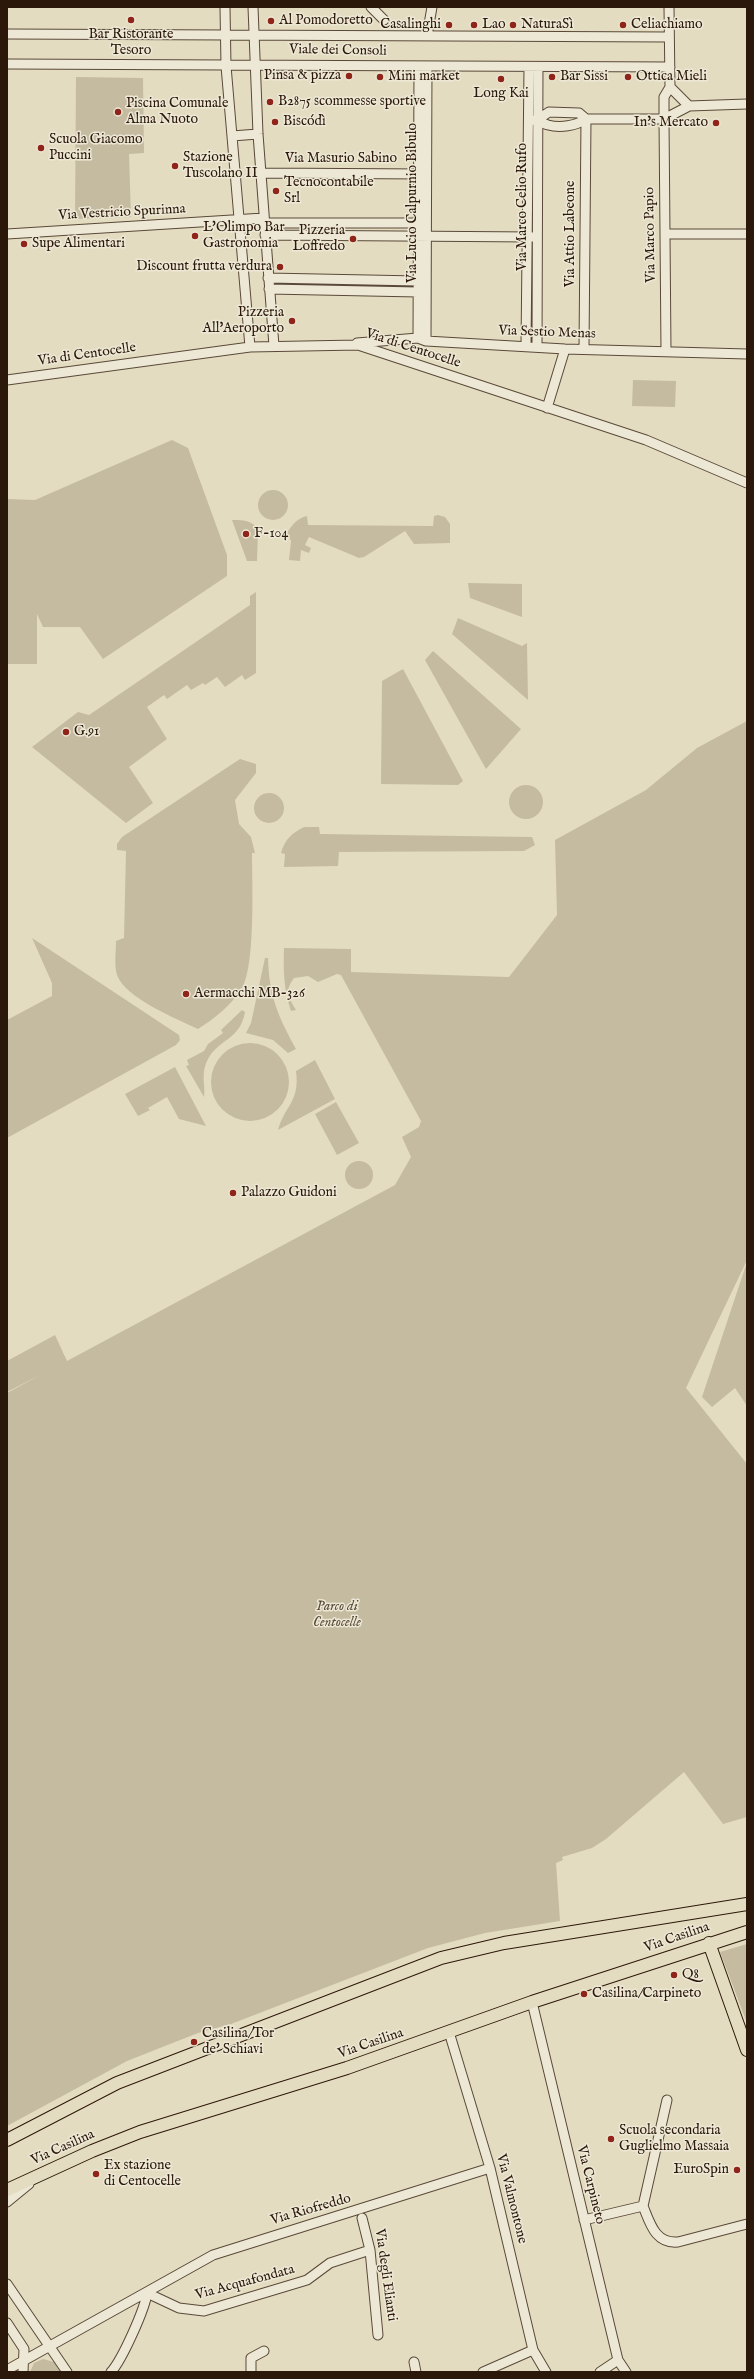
<!DOCTYPE html>
<meta charset="utf-8">
<style>
body{margin:0}
#map{position:relative;width:754px;height:2379px;overflow:hidden;background:#e4dcc0;font-family:"IM FELL English",serif}
canvas{display:block}
.frame{position:absolute;inset:0;border:8px solid #2c180a;pointer-events:none}
</style>
<div id="map">
<canvas width="754" height="2379"></canvas>
<div class="frame"></div>
</div>
<script>
const context = document.querySelector('canvas').getContext('2d');
context.lineJoin = 'round';
function paint(path, color) { context.fillStyle = color; context.fill(path, 'evenodd'); }
function stroke(path, color, width, dash) { context.strokeStyle = color; context.lineWidth = width; context.lineCap = dash ? 'butt' : 'round'; context.setLineDash(dash || []); context.stroke(path); }
function drawText(font, color, halo, rows, align = 'center') {
  context.font = font + ' "IM FELL English",serif'; context.lineWidth = 3; context.setLineDash([]); context.textBaseline = 'middle'; context.strokeStyle = halo; context.fillStyle = color; for (const [text, x, y, turn = 0] of rows) {
    context.save(); context.translate(x, y); context.rotate((+turn || 0) * Math.PI / 180); context.textAlign = isNaN(turn) ? turn : align; if (halo) context.strokeText(text, 0, 0); context.fillText(text, 0, 0); context.restore();
  }
}
paint(new Path2D(`
 M76,77l67,1 1,75 -15,1 2,63 -56,2z
 M633,380l43,1 -1,26 -43,-1z
 M172,440l16,8 39,107v21l-124,83 -23,-32h-37l-6,-13v50h-30v-165l28,1z
 M258 505a15 15 0 1 1 30 0a15 15 0 1 1-30 0Z
 M438,515l7,2 5,7v19l-36,1 -9,-13 -41,26 -5,1 -50,-21 -4,8 6,3 -2,5 -8,-3 -1,11 -11,-1 2,-19 -4,-8c5,-8 10,-15 20,-17l1,9 125,1 1,-10z
 M232,520c12,0 21,0 28,12h-2l-1,29h-10z
 M468,583l54,1v33l-52,-19z
 M256,592v81l-11,7 -3,-5 -17,12 -8,-10 -12,8 -2,-2 -12,7 -4,-5 -20,14 -3,-4 -17,12 20,32 -38,28 24,36 -27,20 -94,-76 46,-35 11,3 161,-110v-9z
 M458,618l64,28 5,-3 1,57 -76,-66z
 M433,651l88,78 -35,40 -61,-109z
 M403,669l60,112 -5,4 -77,-1 1,-103z
 M747,721v539l-61,128 61,76v353l-24,7 -39,-52 -78,67 -14,9 -30,9 1,3 -7,3 4,58 -75,12 -57,15 -197,76 -33,9 -71,28 -120,65v-733l35,-19 -35,18v-31l48,-26 12,26 328,-176 16,-28 -9,-20 17,-10 2,-6 -80,-146 -4,-1 -19,8 -10,-6 -14,2c-10,14 -6,18 2,32l-5,1c-7,-21 -8,-40 -7,-63l67,1v23l158,5 48,-62 -2,-75 91,-50 51,-42z
 M240,759l16,5v9l-21,27 4,24 12,13 4,16h-3c0,29 4,115 -11,137 -11,16 -27,29 -43,39 -21,-10 -73,-31 -81,-54 -3,-10 -1,-24 -1,-34l8,-3 2,-87 -9,-1v-6l5,-7z
 M509 802a17 17 0 1 1 34 0a17 17 0 1 1-34 0Z
 M254 808a15 15 0 1 1 30 0a15 15 0 1 1-30 0Z
 M304,827h15l1,7 212,3 3,8 -11,6 -185,1 -1,14 -54,1 1,-13 -4,-1c4,-14 10,-19 23,-26z
 M32,938l147,97 1,5 -4,5 -169,93v-118l45,-24v-13z
 M265,958h3c1,38 10,58 28,91l-8,4 -15,-13 -27,-7 5,-10z
 M242,1010l3,2c-5,28 -25,26 -37,47 -8,15 -2,27 -4,38l-18,-31 3,-1 -2,-5 17,-9 4,-7 15,-11 -2,-3z
 M211 1082a39 39 0 1 1 78 0a39 39 0 1 1-78 0Z
 M315,1060l20,39 -57,31c7,-25 22,-28 18,-59z
 M175,1067l31,59 -27,-7 -12,-22 -19,11 2,2 -12,6 -13,-22z
 M336,1102l23,41 -22,12 -22,-41z
 M345 1175a14 14 0 1 1 28 0a14 14 0 1 1-28 0Z
 M747,1262v144l-12,-18 -23,19 -10,-10z
 M747,1944v79l-27,-71z
 M43,2359l11,3 7,10h-31l4,-9z`), '#c5bba1');
const minor = new Path2D(`
 M225,7l1,59 24,281
 M253,7l5,127 16,212
 M371,7l13,13
 M669,7l1,80 19,19 58,-2
 M7,34l662,3
 M427,36l5,-29
 M7,64l663,3
 M670,87l-6,10v22l25,-13
 M532,120c7,0 10,3 16,5 12,3 28,1 38,-6
 M537,120l12,-8 30,1 7,6h78l2,232
 M232,136l26,-2
 M262,173l163,1
 M264,223h154
 M7,234l257,-16
 M665,234h82
 M265,235l268,2
 M268,278l150,3
 M269,289l149,3
 M418,338l1,-272
 M426,341l1,-275
 M357,343l61,-5 8,3 139,8 182,5
 M526,346l3,-279
 M537,347l1,-280
 M584,349l2,-230
 M7,380l243,-33 108,-2 288,95 101,43
 M547,408l18,-59
 M532,2002l86,358 8,12
 M449,2032l41,136 43,182 13,22
 M7,2202l22,-18
 M643,2206c7,17 12,38 35,36l69,-18
 M643,2206l24,-106
 M362,2218l8,32 8,85
 M584,2220l59,-14
 M7,2284l60,88
 M147,2293l32,15 25,3 103,-31 23,-17 40,-13
 M7,2323l17,26 -1,23
 M414,2362l2,10
 M7,2370l206,-115 277,-87
 M111,2372c11,-12 34,-63 36,-79
 M251,2372v-14l13,-7
 M483,2372l50,-22
 M600,2372l18,-12`);
const major = new Path2D(`
 M709,1943l38,107
 M7,2140l110,-57 324,-125 63,-15 243,-39
 M7,2190l85,-39 48,-19 207,-64 185,-66 215,-70`);
stroke(minor, '#5a4938', 11);
stroke(major, '#2c180a', 14);
stroke(minor, '#ede8d6', 9);
stroke(major, '#e4dcc0', 12);
for (const [x, y, r, color] of [
 [131,20,4,"#8f2418"],
 [271,21,4,"#8f2418"],
 [449,25,4,"#8f2418"],
 [474,25,4,"#8f2418"],
 [513,25,4,"#8f2418"],
 [623,25,4,"#8f2418"],
 [349,76,4,"#8f2418"],
 [380,77,4,"#8f2418"],
 [552,77,4,"#8f2418"],
 [628,77,4,"#8f2418"],
 [501,79,4,"#8f2418"],
 [270,102,4,"#8f2418"],
 [118,112,4,"#8f2418"],
 [275,122,4,"#8f2418"],
 [716,123,4,"#8f2418"],
 [41,148,4,"#8f2418"],
 [175,166,4,"#8f2418"],
 [276,191,4,"#8f2418"],
 [195,236,4,"#8f2418"],
 [353,239,4,"#8f2418"],
 [24,244,4,"#8f2418"],
 [280,267,4,"#8f2418"],
 [292,321,4,"#8f2418"],
 [246,534,4,"#8f2418"],
 [66,732,4,"#8f2418"],
 [186,994,4,"#8f2418"],
 [233,1193,4,"#8f2418"],
 [674,1975,4,"#8f2418"],
 [584,1994,4,"#8f2418"],
 [194,2042,4,"#8f2418"],
 [611,2139,4,"#8f2418"],
 [737,2170,4,"#8f2418"],
 [96,2174,4,"#8f2418"]
]) { const dot = new Path2D(); dot.arc(x, y, r, 0, 2 * Math.PI); context.fillStyle = color; context.fill(dot); stroke(dot, '#ede8d6', 1.5); }
drawText('14px', '#2c180a', '#ede8d6', [
 ["Al Pomodoretto",279,21],
 ["Casalinghi",441,25,"right"],
 ["Lao",482,25],
 ["NaturaSì",521,25],
 ["Celiachiamo",631,25],
 ["Bar Ristorante",131,35,"center"],
 ["Tesoro",131,51,"center"],
 ["Pinsa & pizza",341,76,"right"],
 ["Mini market",388,77],
 ["Bar Sissi",560,77],
 ["Ottica Mieli",636,77],
 ["Long Kai",501,94,"center"],
 ["B2875 scommesse sportive",278,102],
 ["Piscina Comunale",126,104],
 ["Alma Nuoto",126,120],
 ["Biscódì",283,122],
 ["In's Mercato",708,123,"right"],
 ["Scuola Giacomo",49,140],
 ["Puccini",49,156],
 ["Stazione",183,158],
 ["Tuscolano II",183,174],
 ["Tecnocontabile",284,183],
 ["Srl",284,199],
 ["L'Olimpo Bar",203,228],
 ["Gastronomia",203,244],
 ["Pizzeria",345,231,"right"],
 ["Loffredo",345,247,"right"],
 ["Supe Alimentari",32,244],
 ["Discount frutta verdura",272,267,"right"],
 ["Pizzeria",284,313,"right"],
 ["All'Aeroporto",284,329,"right"],
 ["F-104",254,534],
 ["G.91",74,732],
 ["Aermacchi MB-326",194,994],
 ["Palazzo Guidoni",241,1193],
 ["Q8",682,1975],
 ["Casilina/Carpineto",592,1994],
 ["Casilina/Tor",202,2034],
 ["de' Schiavi",202,2050],
 ["Scuola secondaria",619,2131],
 ["Guglielmo Massaia",619,2147],
 ["Ex stazione",104,2166],
 ["di Centocelle",104,2182],
 ["EuroSpin",729,2170,"right"]
], 'left');
drawText('14px', '#2c180a', '#ede8d6', [
 ["Viale dei Consoli",338,51,1],
 ["Via Masurio Sabino",341,159],
 ["Via Lucio Calpurnio Bibulo",413,203,-90],
 ["Via Marco Celio Rufo",523,207,-90],
 ["Via Vestricio Spurinna",122,213,-3],
 ["Via Attio Labeone",571,234,-90],
 ["Via Marco Papio",651,235,-91],
 ["Via Sestio Menas",547,333,2],
 ["Via di Centocelle",413,349,18],
 ["Via di Centocelle",87,355,-8],
 ["Via Casilina",677,1938,-19],
 ["Via Casilina",371,2044,-19],
 ["Via Casilina",63,2148,-24],
 ["Via Carpineto",590,2185,76],
 ["Via Valmontone",511,2199,76],
 ["Via Riofreddo",311,2210,-16],
 ["Via degli Elianti",385,2275,82],
 ["Via Acquafondata",245,2283,-15]
]);
drawText('italic 14px', '#5a4937', '#ede8d6', [
 ["Parco di",337,1607],
 ["Centocelle",337,1623]
]);
</script>
